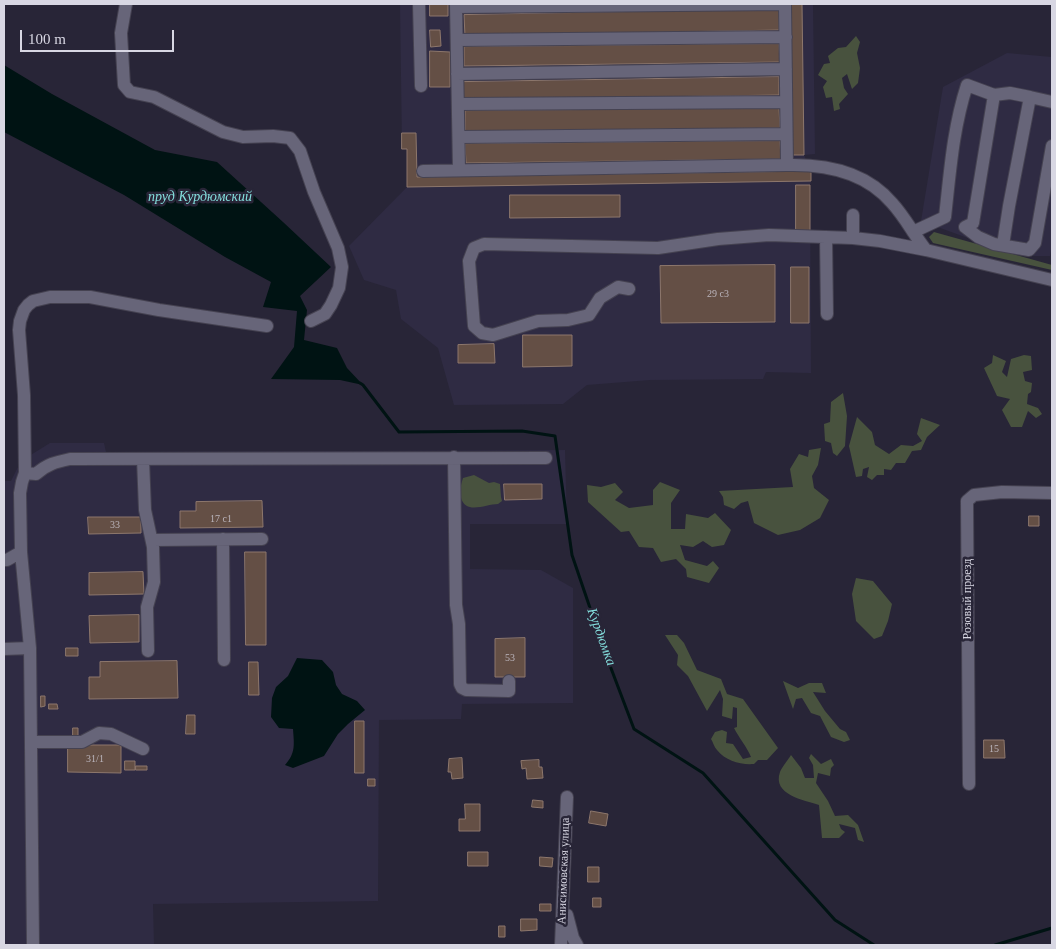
<!DOCTYPE html>
<meta charset="utf-8">
<style>
body{margin:0}
#map{position:relative;width:1056px;height:949px;overflow:hidden;background:#282537;font-family:Georgia,serif}
canvas{display:block}
.frame{position:absolute;inset:0;border:5px solid #d8d7e3;pointer-events:none}
.scale{position:absolute;left:20px;top:30px;width:154px;height:22px;box-sizing:border-box;border:2px solid #d8d7e3;border-top:0;padding-left:6px;font-size:15px;line-height:18px;white-space:nowrap;color:#d8d7e3;-webkit-text-stroke:4px #282537;paint-order:stroke}
</style>
<div id="map">
<canvas width="1056" height="949"></canvas>
<div class="frame"></div>
<div class="scale">100 m</div>
</div>
<script>
const ctx = document.querySelector('canvas').getContext('2d');
ctx.lineJoin = 'round';
function fillPath(path, color) { ctx.fillStyle = color; ctx.fill(path, 'evenodd'); }
function strokePath(path, color, width, dash) { ctx.strokeStyle = color; ctx.lineWidth = width; ctx.lineCap = dash ? 'butt' : 'round'; ctx.setLineDash(dash || []); ctx.stroke(path); }
function drawText(font, color, halo, rows, align = 'center') {
  ctx.font = font + ' Georgia,serif'; ctx.lineWidth = 5; ctx.setLineDash([]); ctx.textBaseline = 'middle'; ctx.strokeStyle = halo; ctx.fillStyle = color; for (const [text, x, y, turn = 0] of rows) {
    ctx.save(); ctx.translate(x, y); ctx.rotate((+turn || 0) * Math.PI / 180); ctx.textAlign = isNaN(turn) ? turn : align; if (halo) ctx.strokeText(text, 0, 0); ctx.fillText(text, 0, 0); ctx.restore();
  }
}
const built = new Path2D(`
 M400 4H813L815 154 804 155 811 171V181L810 185 811 373 766 372 763 379 650 380 587 385 563 404 454 405 438 348 401 319 396 290 364 280 349 246 407 187V149H402Z
 M1007 53 1052 57V245L1050 256H1033L987 245 921 221 943 87Z
 M50 443H104L106 452 565 450 567 524H470V569L541 570 573 588V703L462 704 461 719 379 720 378 901 153 904 154 945H4V481H11L21 461Z`);
const green = new Path2D(`
 M856 36 860 42 857 53 860 68 858 83 852 89 847 74 842 78 844 88 848 94 839 104 840 109 834 111 832 97 826 98 823 87 827 81 818 75 824 64 830 63 828 56 838 48 846 47Z
 M934 232 1052 265V270L933 243 929 237Z
 M993 355 1006 361 1002 372 1007 377 1011 359 1024 355 1031 356 1032 370 1023 372 1025 381 1032 383 1031 392 1028 394 1027 404 1038 408 1042 414 1036 418 1028 411 1022 427H1011L1002 410 1010 399 997 396 984 368 992 363Z
 M843 393 847 416 845 446 837 456 833 453 831 443 825 441 824 424 830 422 831 402Z
 M857 417 872 432 875 445 889 454 901 445 913 446 922 441 917 434 921 418 940 425 927 437 921 450 912 451 905 463H896L891 470 884 469V475H877L872 480 867 477 869 467 863 469 862 476 856 477 849 446Z
 M821 448 818 465 812 476 814 488 829 500 820 518 800 530 778 535 754 523 748 501 741 503 734 509 724 505 723 497 719 491 793 487 790 469 799 454 808 457 809 450Z
 M474 475 489 483 494 482 500 484 501 497 502 501 498 504C486 504 466 515 461 498 459 491 461 485 463 478Z
 M660 482 680 490 671 503V529H685L686 514 708 518 715 513 731 530 724 545 712 547 703 541 693 547 680 545 685 560 707 566 713 561 719 568 709 583 687 577 686 569 676 559 661 562 653 548 639 547 629 531 621 532 588 502 587 485 601 487 615 483 623 492 615 500 629 508 653 505V490Z
 M856 578 873 581 892 604 888 621 882 636 874 639 856 621 852 594Z
 M665 635H677L684 643 697 670 721 679 727 694 743 699 778 748 767 760H758L754 764C740 765 726 761 717 750 714 747 713 742 711 739L715 732 722 730 727 732 726 743 733 744 743 759 751 757C747 747 739 738 734 728L737 727V708L733 707 732 719 722 716 723 699 720 690 707 711 688 676 677 665 678 655Z
 M783 681 798 688 809 683H822L826 693 813 692 825 711 840 729 846 732 850 740 844 742 831 737 820 716 811 713 802 698 796 699 793 709Z
 M811 754 821 764 831 759 834 765 831 768 830 776 818 773 816 783 828 801 835 816 848 815 858 825 864 842 858 840 855 828 839 824 841 829 845 832 839 838H822L819 805C804 800 772 795 780 772 782 767 788 760 791 755L801 768 805 778H814L813 765 809 758Z`);
const water = new Path2D(`
 M4 65 52 94 155 150 217 162 283 222 331 267 300 296 307 310 304 340 337 348 347 368 363 385 340 380 271 379 294 347 297 311 263 307 271 282 225 257 124 195 4 132Z
 M297 658 322 660 333 672 336 685 342 694 357 701 365 710 348 724 338 734 324 756 293 768 285 765C296 753 294 744 293 729L279 728 271 717 272 698 276 687 288 676Z`);
const stream = new Path2D(`
 M360 383 363 385 399 432 522 431 555 436 572 555 606 655 634 729 703 773 835 920 874 945
 M995 945 1052 928`);
const building = new Path2D(`
 M430 4H448V16H430Z
 M791 4H802L804 155H793Z
 M779 9V30L465 36 464 15Z
 M430 30H440L441 46 431 47Z
 M779 44 780 62 464 66V47Z
 M430 51 450 52V87H430Z
 M779 77V95L463 100V82Z
 M779 108 780 128 465 131V111Z
 M402 133H416L417 177 811 171V181L407 187V149H402Z
 M780 141 781 159 466 163 465 144Z
 M796 185H810V231H796Z
 M510 195H620V217L510 218Z
 M775 265V322L661 323 660 266Z
 M791 267H809V323H791Z
 M523 335H572V366L523 367Z
 M494 344 495 363H458V345Z
 M504 484H542V499L505 500Z
 M262 501 263 527 180 528V511H196V502Z
 M1029 516H1039V526H1029Z
 M88 517H141V533L89 534Z
 M245 552H266V645H246Z
 M143 572 144 594 89 595V573Z
 M139 615V642L90 643 89 616Z
 M525 638V677H495V639Z
 M66 648H78V656H66Z
 M177 661 178 698 89 699V677H100V662Z
 M249 662H258L259 695H249Z
 M41 696H45V706L41 707Z
 M49 704H57L58 709H49Z
 M187 715H195V734H186Z
 M355 721H364V773H355Z
 M73 728H78V737H73Z
 M984 740H1004L1005 758H984Z
 M68 745H121V773L68 772Z
 M462 758 463 778 452 779 451 772H448L449 759Z
 M539 760V767H542L543 778 527 779 526 768 522 769 521 761Z
 M125 761H135V770H125Z
 M136 766H147V770H136Z
 M368 779H375V786H368Z
 M533 800 543 801V808L532 807Z
 M465 804H480V831H459V819H465Z
 M591 811 608 814 606 826 589 823Z
 M468 852H488V866H468Z
 M540 857 553 858 552 867 540 866Z
 M588 867H599V882H588Z
 M593 898H601V907H593Z
 M540 904H551V911H540Z
 M521 919H537V930L521 931Z
 M499 926H505V937H499Z`);
const minor = new Path2D(`
 M126 4 121 33 124 85 130 92 154 97 223 132 243 137 273 136 290 138 300 151 314 192 338 248 342 267 339 288 331 305 325 314 311 321
 M419 4 421 86
 M456 4 459 170
 M456 7 785 4 787 165C825 164 866 172 892 203 905 217 914 235 926 250
 M457 40 786 37
 M457 74 786 69
 M994 95 1010 93 1030 97 1009 206 1003 245
 M1030 97 1052 102
 M458 104 786 102
 M459 137 786 134
 M423 171 787 165
 M853 215V238
 M913 232 945 217C950 172 953 128 967 85L994 95 973 223 965 227 978 237 994 244 1029 250 1035 243 1052 146
 M826 237 827 314
 M629 289 618 287 600 298 589 315 568 320 538 321 493 335 482 333 474 326 469 261 474 248 484 244 658 248 718 239 769 235 853 238 880 241 926 250 1052 280
 M454 457 456 605 459 624 460 684 462 688 466 690 509 691V681
 M143 459 145 510 153 547 154 582 147 607 148 651
 M25 473 24 395 19 330 20 321 24 310 28 305 33 301 50 297H90L159 310 267 326
 M223 539 224 660
 M152 540 262 539
 M4 560H7L21 552
 M4 649 30 648
 M31 742H82L99 733 111 734 143 749
 M969 784 967 501 974 495 1002 492 1052 493
 M567 915 573 938 577 945
 M33 945 30 648 21 552 20 493 22 482 25 473 36 474C47 464 56 462 70 459L546 458
 M561 945 567 797`);
const numberNames = [
 ["29 с3",718,294],
 ["17 с1",221,519],
 ["33",115,525],
 ["53",510,658],
 ["15",994,749],
 ["31/1",95,759]
];
const streetNames = [
 ["Розовый проезд",968,599,-90],
 ["Анисимовская улица",564,871,-88]
];
const waterNames = [
 ["пруд Курдюмский",200,197],
 ["Курдюмка",601,637,70]
];
fillPath(built, '#2f2b43');
fillPath(green, '#48523e');
fillPath(water, '#001313');
strokePath(stream, '#001313', 3);
fillPath(building, '#644f45');
strokePath(building, '#8d776c', 1);
strokePath(minor, '#454251', 14);
strokePath(minor, '#676579', 12);
drawText('10px', '#bbb5bc', null, numberNames);
drawText('12px', '#d8d7e3', '#282537', streetNames);
drawText('italic 14px', '#84dedd', '#282537', waterNames);
</script>
